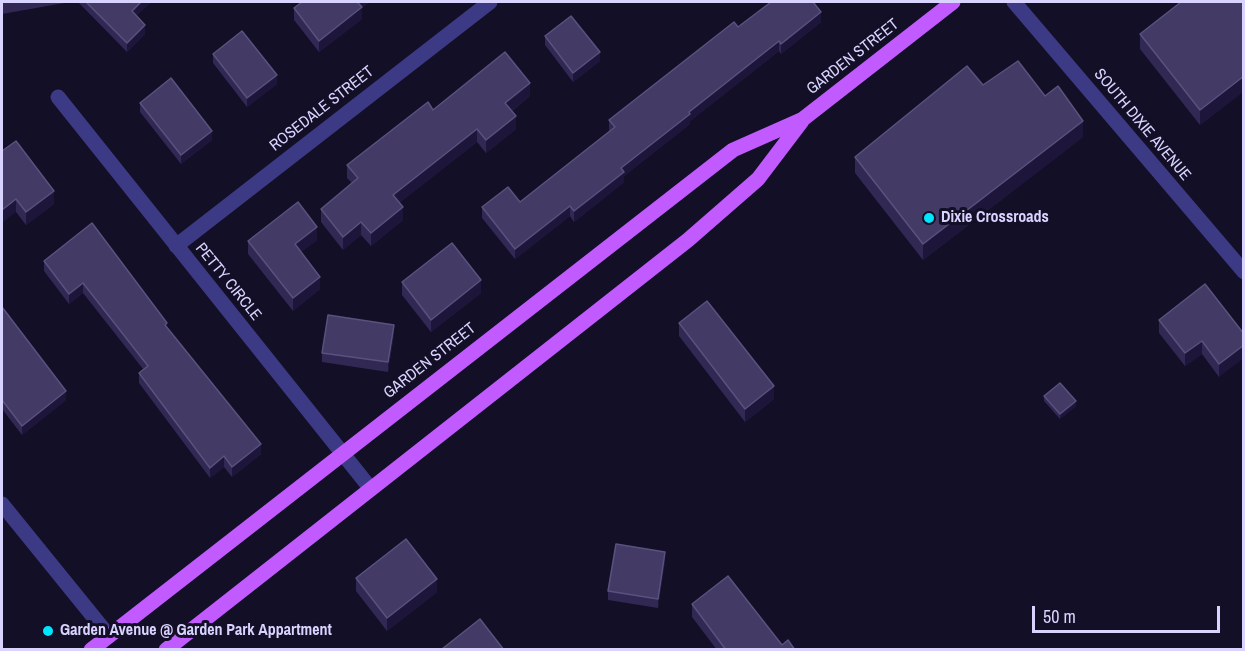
<!DOCTYPE html>
<style>
body{margin:0}
#map{position:relative;width:1245px;height:651px;overflow:hidden;background:#130f26;font-family:"Archivo Narrow",sans-serif}
canvas{display:block}
.frame{position:absolute;inset:0;border:3px solid #d9d4ff;pointer-events:none}
.scale{position:absolute;left:1032px;top:606px;width:188px;height:27px;box-sizing:border-box;border:3px solid #d9d4ff;border-top:0;padding-left:8px;font-size:18px;line-height:21px;white-space:nowrap;color:#d9d4ff;-webkit-text-stroke:4px #130f26;paint-order:stroke}
</style>
<div id="map">
<canvas width="1245" height="651"></canvas>
<div class="frame"></div>
<div class="scale">50 m</div>
</div>
<script>
const ctx = document.querySelector('canvas').getContext('2d');
ctx.lineJoin = 'round';
function strokePath(path, color, width, dash) { ctx.strokeStyle = color; ctx.lineWidth = width; ctx.lineCap = dash ? 'butt' : 'round'; ctx.setLineDash(dash || []); ctx.stroke(path); }
function fillPath(path, color) { ctx.fillStyle = color; ctx.fill(path, 'evenodd'); }
function drawText(font, color, halo, rows, align = 'center') {
  ctx.font = font + ' "Archivo Narrow",sans-serif'; ctx.lineWidth = 6; ctx.setLineDash([]); ctx.textBaseline = 'middle'; ctx.strokeStyle = halo; ctx.fillStyle = color; for (const [text, x, y, turn = 0] of rows) {
    ctx.save(); ctx.translate(x, y); ctx.rotate((+turn || 0) * Math.PI / 180); ctx.textAlign = isNaN(turn) ? turn : align; if (halo) ctx.strokeText(text, 0, 0); ctx.fillText(text, 0, 0); ctx.restore();
  }
}
const minor = new Path2D(`
 M1014 2 1244 272
 M58 97 371 489
 M176 246 490 2
 M2 504 109 636`);
const major = new Path2D(`
 M91 650 733 150 803 119 953 2
 M166 650 688 240 758 179 802 121`);
const wall = new Path2D(`
 M2 2H70L2 14Z
 M78 2H151L136 16 145 34 127 52Z
 M1244 2V91L1200 125 1140 49V34Z
 M294 8H362V19L319 52 294 20Z
 M821 22 781 54 779 51 690 121V124L624 176V182L574 222 570 216 515 259 482 218V207L520 202 610 131 609 130V120L738 27Z
 M545 36 600 61 573 82 545 45Z
 M213 54 277 84 247 107 213 63Z
 M983 85 1045 96 1083 137 923 260 855 173V157Z
 M530 96 512 111 516 129 486 153 477 142 399 203 403 220 371 246 361 235 343 250 321 222V209L352 183 347 178V165L433 110Z
 M140 103 212 140 181 164 140 112Z
 M2 151 54 204 26 225 16 212Z
 M317 240 301 252 320 289 293 311 248 254V241Z
 M44 261 167 328 261 454 232 477 224 467 210 478 139 383V373L143 369 83 293 69 304 44 271Z
 M402 282 481 293 431 332 402 295Z
 M2 307 66 400 22 435 2 409Z
 M1159 320 1244 334 1219 377 1202 354 1185 366 1159 333Z
 M679 323 774 399 745 422 679 336Z
 M394 334 388 372 322 362V353Z
 M1044 396 1076 406 1060 419 1044 401Z
 M665 561 658 608 608 600V591Z
 M356 578 437 592 387 631 356 591Z
 M692 604 782 645 795 650H717L692 617Z`);
const shadedWall = new Path2D(`
 M141 2H151L132 20V11Z
 M356 2H370L362 8V19L319 52V41Z
 M821 12V22L781 54V44Z
 M145 25V34L127 52V43Z
 M779 41V51L690 121V124L624 176V182L574 222V211L621 168 689 112Z
 M600 52V61L573 82V73Z
 M277 75V84L247 107V98Z
 M1244 76V91L1200 125V110Z
 M530 83V96L505 116V103Z
 M516 116V129L486 153V140Z
 M1083 121V137L923 260V244Z
 M477 129V142L393 208V195Z
 M212 131V140L181 164V155Z
 M54 191V204L26 225V212Z
 M16 199V212L2 223V210Z
 M570 206V216L515 259V249Z
 M403 207V220L371 246V233Z
 M361 222V235L343 250V237Z
 M317 227V240L295 257V244Z
 M320 277V289L293 311V298Z
 M481 280V293L431 332V320Z
 M83 283V293L69 304V294Z
 M394 325V334L388 372V362Z
 M1202 341V354L1185 366V353Z
 M1244 345V358L1219 377V364Z
 M774 386V399L745 422V409Z
 M66 391V400L22 435V426Z
 M1076 401V406L1060 419V414Z
 M261 444V454L232 477V467Z
 M224 456V467L210 478V468Z
 M665 552V561L658 608V599Z
 M437 579V592L387 631V618Z`);
const building = new Path2D(`
 M86 2H141L132 11 145 25 127 43Z
 M302 2H357L362 7 319 41 294 8Z
 M771 2H813L821 12 781 44 779 41 689 112 690 114 621 168 624 172 574 211 570 206 515 249 482 207 508 187 520 202 615 127 609 120 734 22 738 27Z
 M1181 2H1244V76L1200 110 1140 34Z
 M571 16 600 52 573 73 545 36Z
 M242 31 277 75 247 98 213 54Z
 M505 52 530 83 505 103 516 116 486 140 477 129 393 195 403 207 371 233 361 222 343 237 321 209 358 178 347 165 428 102 433 110Z
 M1018 61 1045 96 1058 86 1083 121 923 244 855 157 967 66 983 85Z
 M171 78 212 131 181 155 140 103Z
 M16 141 54 191 26 212 16 199 2 210V151Z
 M298 202 317 227 295 244 320 277 293 298 248 241Z
 M92 223 167 323 165 325 261 444 232 467 224 456 210 468 139 373 148 366 83 283 69 294 44 261Z
 M452 243 481 280 431 320 402 282Z
 M1205 284 1244 334V345L1219 364 1202 341 1185 353 1159 320Z
 M707 301 774 386 745 409 679 323Z
 M2 307 66 391 22 426 2 400Z
 M328 315 394 325 388 362 322 353Z
 M1060 383 1076 401 1060 414 1044 396Z
 M406 539 437 579 387 618 356 578Z
 M616 544 665 552 658 599 608 591Z
 M728 576 782 645 788 640 795 650H726L692 604Z
 M480 619 504 650H442V649Z`);
const markers = [
 [929,218,6,"#00e5ff"],
 [48,631,6,"#00e5ff"]
];
const streetNames = [
 ["GARDEN STREET",853,57,-38],
 ["ROSEDALE STREET",322,109,-38],
 ["SOUTH DIXIE AVENUE",1142,125,50],
 ["PETTY CIRCLE",228,282,51],
 ["GARDEN STREET",430,361,-38]
];
const poiNames = [
 ["Dixie Crossroads",941,218],
 ["Garden Avenue @ Garden Park Appartment",60,631]
];
strokePath(minor, '#3d3a85', 15);
strokePath(major, '#c25bff', 15);
fillPath(wall, '#312854');
fillPath(shadedWall, '#1d163a');
fillPath(building, '#433a66');
strokePath(building, '#5a527e', 1.5);
for (const [x, y, r, color] of markers) { const dot = new Path2D(); dot.arc(x, y, r, 0, 2 * Math.PI); ctx.fillStyle = color; ctx.fill(dot); strokePath(dot, '#130f26', 2); }
drawText('16px', '#d9d4ff', '#130f26', streetNames);
drawText('bold 16px', '#d9d4ff', '#130f26', poiNames, 'left');
</script>
